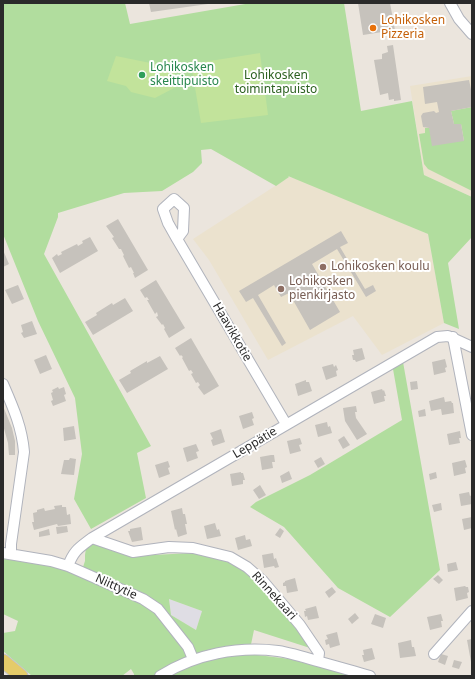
<!DOCTYPE html>
<meta charset="utf-8">
<style>
body{margin:0}
#map{position:relative;width:475px;height:679px;overflow:hidden;background:#ebe5dd;font-family:"Noto Sans",sans-serif}
canvas{display:block}
.frame{position:absolute;inset:0;border:4px solid #2a2a2a;pointer-events:none}
</style>
<div id="map">
<canvas width="475" height="679"></canvas>
<div class="frame"></div>
</div>
<script>
const ctx = document.querySelector('canvas').getContext('2d');
ctx.lineJoin = 'round';
function fillPath(path, color) { ctx.fillStyle = color; ctx.fill(path, 'evenodd'); }
function strokePath(path, color, width, dash) { ctx.strokeStyle = color; ctx.lineWidth = width; ctx.lineCap = dash ? 'butt' : 'round'; ctx.setLineDash(dash || []); ctx.stroke(path); }
function drawText(font, color, halo, rows, align = 'center') {
  ctx.font = font + ' "Noto Sans",sans-serif'; ctx.lineWidth = 4; ctx.setLineDash([]); ctx.textBaseline = 'middle'; ctx.strokeStyle = halo; ctx.fillStyle = color; for (const [text, x, y, turn = 0] of rows) {
    ctx.save(); ctx.translate(x, y); ctx.rotate((+turn || 0) * Math.PI / 180); ctx.textAlign = isNaN(turn) ? turn : align; if (halo) ctx.strokeText(text, 0, 0); ctx.fillText(text, 0, 0); ctx.restore();
  }
}
const industrial = new Path2D(`
 M169 599 202 611 196 630 171 615Z`);
const education = new Path2D(`
 M472 76V197L424 175 410 86Z
 M289 177 308 182 428 234 444 323 382 355 353 316 268 360 209 260 193 239Z`);
const green = new Path2D(`
 M3 3H125L130 24 251 3H344L361 111 412 101 424 175 472 197V237L448 263 459 329 444 323 428 234 288 176 289 177 276 186 211 149 201 150 202 163 193 172 162 191 124 193 58 213V217L44 254 151 446 137 453 146 498 91 529 74 499 82 454 75 398 38 321 3 234Z
 M472 107V191L428 169 424 164 419 134 425 133V128H429L464 141 461 124H454L451 111Z
 M403 362 440 570 390 617 338 588 284 527 250 507 256 502 310 475 402 420 393 369Z
 M93 544 133 556 192 553 229 561 245 570 260 584 297 627 310 648 254 630 249 654 290 659 354 676H134V674L131 669 122 676H32L3 651V633L15 631 18 621 3 614V557L46 564 80 576 85 561V555L86 548ZM169 599 202 611 196 630 171 615Z`);
const pitch = new Path2D(`
 M260 53 268 115 201 123 191 64Z
 M116 56 170 67 174 72 178 83 176 87 155 98 131 92 126 86 107 81Z`);
const building = new Path2D(`
 M149 3H208V4L151 12Z
 M358 3H390L395 30 363 35Z
 M393 45 401 100 394 101V99L389 100 388 93 380 95 374 60 382 59V54L388 52 387 46Z
 M469 80 472 94V107L451 111 454 124H461L464 141 432 146 429 128 423 127 421 116 423 113 434 111 436 113 439 112 437 102 425 104 423 87Z
 M118 219 148 270 135 278 133 273H134L131 267 129 268 123 256 124 255 121 249H119L112 238 114 237 106 226Z
 M341 231 348 243 340 247 365 289 373 285 376 291 366 297 337 249 312 264 340 312 310 330 289 293 281 297 274 285 258 295 286 343 282 346 253 298 246 302 239 291Z
 M90 237 98 251 60 273 52 258 57 254 58 256 62 254 61 252 77 244 78 246 83 243 82 241Z
 M3 250 9 264 3 267Z
 M156 280 185 328 169 338 164 329 165 328 163 324 162 325 156 317 158 316 157 312 155 314 147 300H149L147 297 145 298 140 290Z
 M18 285 24 299 12 304 5 290Z
 M125 298 133 311 93 335 85 322 97 315 96 313 112 303 113 305Z
 M32 321 37 334 24 338 21 333 23 332 21 325Z
 M191 338 219 386 204 395 198 387 200 385 198 382 196 383 191 374 193 373 191 370 189 371 182 358 183 357 181 355 180 356 175 348Z
 M362 348 365 359 356 362 355 360H353L352 355H354L353 350Z
 M46 355 52 369 40 374 34 360Z
 M160 356 168 369 127 393 119 380 131 373 130 371 147 361V363Z
 M445 359 447 367 445 368 446 372 434 375 432 362Z
 M333 364 334 367 336 365 338 370 336 371 337 376 326 380 322 367Z
 M306 380V382H309L312 391 298 396 295 384Z
 M417 381 418 389 411 390 410 382Z
 M58 387 59 389 64 387 66 394 64 395 66 401 53 406 51 401 53 400 51 393 53 392 52 390Z
 M382 389 383 391 384 390 386 396H384L385 401 374 404 371 392Z
 M444 397 445 402 451 401 452 403H453L454 413 442 415 441 409 431 411 429 401Z
 M3 406 12 428 15 441V455H9L8 443 3 425Z
 M356 406 357 412H355L356 418 367 434 357 440 345 421 343 408Z
 M425 409 426 416 419 417 418 411Z
 M252 412 254 418 252 419 254 425 243 429 239 416Z
 M327 422 328 427 330 426 332 433 318 437 315 425Z
 M74 426 76 439 64 441 63 428Z
 M221 429 225 442 213 446 211 440 213 439 210 433Z
 M460 431 461 438H459L460 443 449 445 447 434Z
 M344 436 350 445 343 449 338 440Z
 M300 438 302 444 299 445 301 451 290 454 287 441Z
 M196 444 199 451 196 452 198 458 187 462 183 448Z
 M271 455H274L275 462H272L273 468 262 470 260 457Z
 M321 457 325 464 318 468 314 461Z
 M70 458 76 459 74 475 61 474 64 460H69Z
 M465 460 467 467 465 468 466 473 454 476 452 463Z
 M168 461 170 467 168 468 170 474 159 478 155 465Z
 M289 471 292 479 282 483 280 476Z
 M241 472V473H243L245 480H243V484L232 486 230 474Z
 M436 472 437 478 430 480 429 474Z
 M260 485 266 495 259 499 253 490Z
 M469 492 470 496 472 495V504L461 506 459 494Z
 M441 503 442 510 434 512 432 505Z
 M62 505V507H66L67 515 70 514 71 524 58 526 57 524 34 530 32 522H34L33 513 37 512V510L44 508 45 511 55 509 54 506Z
 M182 508 183 514H185L187 524H185L187 534 178 537 176 529 175 530 171 511Z
 M472 517V528L464 530 462 519Z
 M215 523 217 530 219 529 221 536 207 539 204 526Z
 M67 526 68 532 57 534 56 527Z
 M141 527 143 540 132 542 128 531H130V529Z
 M280 528 284 531 280 538 275 535Z
 M49 529 50 535 39 537V532Z
 M245 535 246 540 250 539 252 546 238 550 235 538Z
 M273 553 274 559 276 558 279 567 275 568 274 566 264 568 262 555Z
 M456 562 458 570 448 572 447 564Z
 M438 575 443 580 439 584 433 579Z
 M295 578 298 591 287 593 286 586H283V583L285 582V581Z
 M465 586 466 587H468L469 592 467 593 468 598 456 601 454 588Z
 M332 587 336 592 329 598 325 592Z
 M316 606 319 618 308 620 307 616 305 617 304 611H306L305 609Z
 M355 613 359 618 352 624 348 619Z
 M375 614 386 618 383 628 371 624Z
 M441 614 443 621H441L442 627 430 630 427 617Z
 M337 632 340 645 330 648 329 644 326 645 325 640 328 639 326 635Z
 M472 639V662H471L467 640Z
 M411 640 412 647H414L416 656 400 658 398 643Z
 M372 648 375 659 364 662 362 655H364L363 650Z
 M441 654 448 656 445 665 438 662Z
 M454 660 462 662 459 669 452 667Z`);
const minor = new Path2D(`
 M450 3 459 19 472 34
 M177 239 168 223 163 209 174 199 184 208 183 231 177 239 286 424
 M453 337 472 435
 M3 384C13 407 22 427 24 452L11 544V554
 M92 538 133 552 169 547 193 548 230 557 247 567 263 581 300 625 319 653 318 661
 M3 553 51 561 68 566 143 599 158 609 188 647 193 659
 M68 566C74 550 79 548 92 538L437 337 448 336 472 347
 M434 654 472 611
 M160 676C195 654 238 646 278 651 291 653 304 657 317 661 335 666 353 671 370 676`);
const major = new Path2D(`
 M3 661 21 676`);
const markers = [
 [373,28,4,"#e8710a"],
 [142,75,4,"#2e9e5b"],
 [323,267,4,"#8d6e63"],
 [281,289,4,"#8d6e63"]
];
const foodNames = [
 ["Lohikosken",381,21],
 ["Pizzeria",381,35]
];
const leisureNames = [
 ["Lohikosken",150,68],
 ["skeittipuisto",150,82]
];
const parkNames = [
 ["Lohikosken",276,76],
 ["toimintapuisto",276,90]
];
const educationNames = [
 ["Lohikosken koulu",331,267],
 ["Lohikosken",289,282],
 ["pienkirjasto",289,296]
];
const streetNames = [
 ["Haavikkotie",232,332,60],
 ["Leppätie",255,443,-31],
 ["Niittytie",116,587,24],
 ["Rinnekaari",274,596,48]
];
fillPath(industrial, '#dfdde4');
fillPath(education, '#ebe2ce');
fillPath(green, '#b1dd9e');
fillPath(pitch, '#c2e39b');
fillPath(building, '#c6c2bc');
strokePath(minor, '#b0b3bc', 12);
strokePath(major, '#c3c3c3', 15);
strokePath(minor, '#fff', 10);
strokePath(major, '#e4cb69', 13);
for (const [x, y, r, color] of markers) { const dot = new Path2D(); dot.arc(x, y, r, 0, 2 * Math.PI); ctx.fillStyle = color; ctx.fill(dot); strokePath(dot, '#fff', 1.5); }
drawText('12px', '#c56008', '#fff', foodNames, 'left');
drawText('12px', '#27864d', '#fff', leisureNames, 'left');
drawText('12px', '#2c6120', '#fff', parkNames);
drawText('12px', '#785e54', '#fff', educationNames, 'left');
drawText('12px', '#2a2a2a', '#fff', streetNames);
</script>
